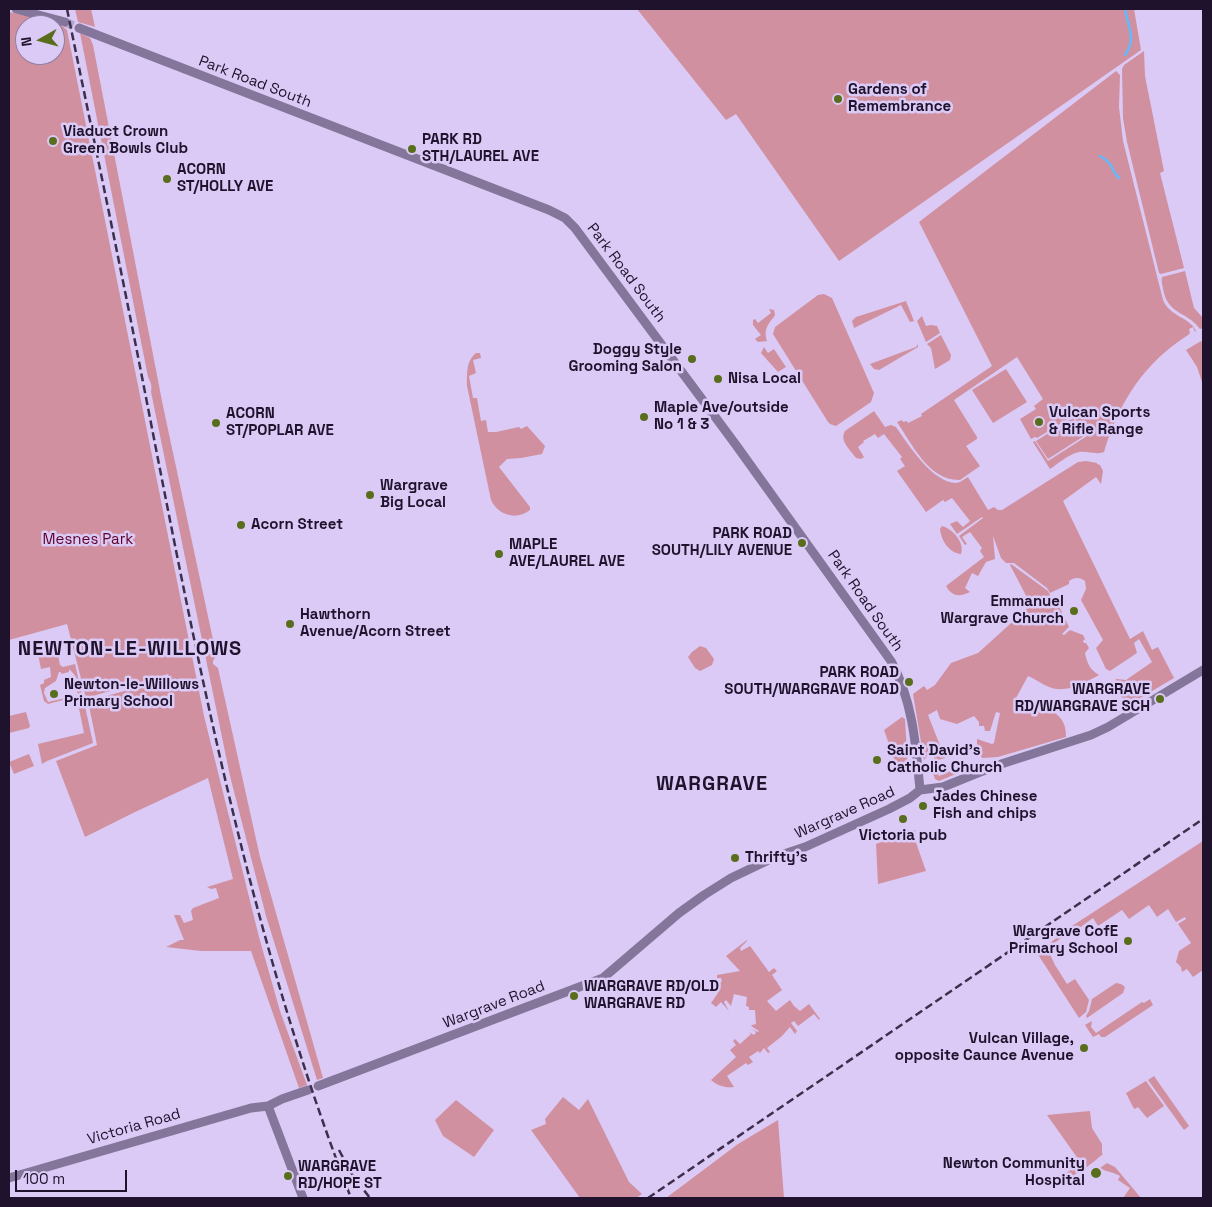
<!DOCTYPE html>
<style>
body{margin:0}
#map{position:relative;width:1212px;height:1207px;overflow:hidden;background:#dbcaf5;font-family:"Space Grotesk",sans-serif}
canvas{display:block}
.frame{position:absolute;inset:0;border:10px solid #1e122c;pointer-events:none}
.north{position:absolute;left:15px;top:15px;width:50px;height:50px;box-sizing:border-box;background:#dbcaf5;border:1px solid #8f80a5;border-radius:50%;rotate:263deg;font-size:14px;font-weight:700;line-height:20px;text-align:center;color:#1e122c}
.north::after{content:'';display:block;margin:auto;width:18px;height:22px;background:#596e1d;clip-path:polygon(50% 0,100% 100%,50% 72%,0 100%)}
.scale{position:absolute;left:15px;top:1170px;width:112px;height:22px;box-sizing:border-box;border:2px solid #1e122c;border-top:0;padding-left:6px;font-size:15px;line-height:18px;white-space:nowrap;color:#1e122c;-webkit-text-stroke:4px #dbcaf5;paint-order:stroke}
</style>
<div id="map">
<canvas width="1212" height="1207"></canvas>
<div class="frame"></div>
<div class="north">N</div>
<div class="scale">100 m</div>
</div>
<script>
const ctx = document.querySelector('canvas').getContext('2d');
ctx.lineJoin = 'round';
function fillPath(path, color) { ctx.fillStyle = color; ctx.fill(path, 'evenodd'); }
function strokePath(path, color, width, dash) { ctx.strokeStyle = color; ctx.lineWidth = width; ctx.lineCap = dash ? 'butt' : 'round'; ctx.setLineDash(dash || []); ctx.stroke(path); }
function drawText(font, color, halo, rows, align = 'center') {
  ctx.font = font + ' "Space Grotesk",sans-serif'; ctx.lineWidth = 5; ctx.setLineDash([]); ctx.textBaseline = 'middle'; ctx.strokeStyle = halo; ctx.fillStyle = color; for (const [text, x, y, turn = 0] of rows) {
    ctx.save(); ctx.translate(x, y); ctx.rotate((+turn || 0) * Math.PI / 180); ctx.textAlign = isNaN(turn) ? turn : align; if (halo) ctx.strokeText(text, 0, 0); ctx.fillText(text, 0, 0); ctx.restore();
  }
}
const green = new Path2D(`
 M75 9H91L95 27 78 22Z
 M637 9H1134L1141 50 839 261 736 114 726 120Z
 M9 12 59 23 67 30 204 716 259 937 280 1011 307 1085 299 1088 251 951H201L166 947 180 940H184L174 915H180L184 923 193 920 191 911 193 908 219 898 216 888 211 889 207 887 233 879 208 778 133 813 85 837 56 761 97 745 88 701 168 679V674L86 698 67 624 9 640ZM25 25H55V55H25Z
 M80 33 90 38 93 45 163 406 215 649 216 656 213 661V664L218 668 260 857 323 1078 317 1080 266 916 230 776 151 392C152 385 151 383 148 377Z
 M1144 51 1145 76 1164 171 1160 173 1184 268 1161 274 1159 273 1127 142 1123 118 1122 69 1124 65Z
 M1116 71 1120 75 1119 107 1123 141 1163 300C1170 317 1190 317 1196 331L1195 332 1193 327 1189 329 1190 333 1188 335C1144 363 1119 402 1104 452 1097 455 1088 451 1079 452 1069 454 1059 463 1050 469L1033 442 1035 441 1048 461 1087 436 1073 416 1037 438 1035 437 1031 439 1020 419 1036 409 1034 406 1043 399 1017 357 954 400 977 437V439L966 446 980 466 960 480C929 481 912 444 897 422L902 420 903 422 907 421 908 423 922 416 921 414 992 366 919 222Z
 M1185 271 1194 308 1203 318V328L1200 329C1189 313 1169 314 1164 293 1163 287 1161 282 1162 277Z
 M824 294 832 298 874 393 871 402 836 426 830 424 828 422 773 334 775 327 818 295Z
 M906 301 914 321 910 322 901 305 854 328 852 321 856 317Z
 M769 309 774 310 775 315C769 324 763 328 767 341L758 342 755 339 761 335 753 325V320L755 319 758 323 771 313Z
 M922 316 926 326 931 325 937 326 940 333 926 342 917 321Z
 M941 335 951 355 950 360 935 369 931 348 927 344Z
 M1201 341 1203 344V385L1197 367 1186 350Z
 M918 344V347L879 370 874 369 870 364 916 347Z
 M764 347 768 353 774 349 786 367 778 372 761 353Z
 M476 353H480L481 358 473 360 476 373 469 376 473 398H477L481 421 486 420 488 432H496L519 427 521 429 527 426 545 446 542 454 521 458 507 459 499 467 530 507V510C516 521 498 515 491 500L467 386C467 374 466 361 476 353Z
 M1006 369 1027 402 993 423 972 390Z
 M874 411 885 427 891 425 896 427C908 444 933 484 957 483 961 482 964 479 968 477L988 510 994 507 998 510H1002L1078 462 1086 461 1097 463V464L1100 465 1103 471 1101 484 1096 477 1063 501 1130 639 1143 631 1152 650 1158 647 1174 678 1132 703C1122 699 1112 691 1116 679L1126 680 1152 662 1139 639 1134 643 1137 653 1110 671 1106 669 1096 648 1103 640 1081 600 1086 589 1085 581C1080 577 1074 577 1069 581V584L1050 593 1047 588 1014 563H1006L1001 558 993 536 995 559 986 562 978 576 972 573 965 588 970 592C960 597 952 597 946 586L984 557 980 551 982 548 970 532 962 537 967 544 965 545 959 536 983 518 982 517 957 534 950 524 957 521 963 527 970 521 952 498 945 502 943 500 926 512 897 471 905 466 900 459 902 457 884 434 878 438 875 434 863 441 864 442 858 447 864 457 861 459 856 458C850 449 839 441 845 431Z
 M1073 418 1084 436 1048 459 1036 441Z
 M942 526C953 529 965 543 961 554 949 553 941 540 940 529Z
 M1011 564 1048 591 1052 599 1058 604 1069 627 1062 634 1064 635 1070 630 1083 635 1085 639 1083 641 1084 643H1086L1089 648 1085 653C1087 663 1090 670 1099 675 1084 683 1066 694 1049 687 1042 684 1035 679 1028 676L1016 698C1036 708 1067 706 1066 737L998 757 982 758 977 748 970 751 967 743 970 746 977 745V739L992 744 994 743 1000 713 996 712 990 731H985L984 726H979V722L974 716 957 724 940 719 937 710 928 715 945 758 935 761 933 755 927 756 924 760 913 694 924 686 927 690 935 685 951 663 978 653 1031 605 1010 565Z
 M700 646 706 648 714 659 712 665 700 671 695 668 688 657 692 652Z
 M57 649 60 665 63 667 75 664 82 695 48 704 44 701 40 685 44 683V680L51 677 50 667 41 669 38 654 47 652 48 655 51 656 54 654 53 650ZM69 669C76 676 81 681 77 692L79 695 48 702 44 693 45 688 56 681 59 672H61V674L69 672Z
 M83 697 93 743 47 761 42 764 38 744 84 733 77 699Z
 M26 712 30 726 29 728 9 733V716Z
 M902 717 905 719 908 771 899 769 897 767 884 730Z
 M29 754 34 766 14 774 9 762Z
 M973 762 975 766 939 781 935 779 929 763 934 764 939 776Z
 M915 830 916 835 914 837 926 871 878 884 876 844Z
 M1203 841V970L1193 977 1187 969 1182 972 1181 967 1176 962 1179 951 1191 943 1178 924 1186 919 1185 917 1176 922 1168 909 1157 917 1149 905 1129 919 1122 910 1098 926 1093 918 1078 929 1079 931 1076 933 1072 926Z
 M1068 929 1070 932 1047 948 1055 965 1067 984 1075 979 1089 1000 1086 1012 1079 1018 1037 953Z
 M747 940V941L740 948 741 951 750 946 769 972 774 968 777 971 772 975 782 990 767 1001 776 1011 790 1000 794 1006 800 1011 809 1004 820 1019 819 1020 814 1014 798 1026 794 1021 791 1023 797 1031 795 1034 790 1027 782 1036 767 1048 770 1052 768 1053 764 1048 760 1053 758 1051 749 1057 753 1062 748 1065 746 1063 727 1076 734 1087C725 1088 718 1086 711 1080L736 1057 730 1050 736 1045 733 1041 735 1039 740 1044 751 1034 749 1032 754 1035 756 1032 751 1029 758 1032 759 1031 751 1026 752 1025 756 1024 755 1010H749V1007L746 1006 747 997 734 994 731 1006 726 1000 724 1002 729 1011 721 1002 716 1007 711 1003 718 993 713 990 717 982H722L721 978H717V975L740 971 726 956Z
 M1116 983 1121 984 1125 987 1123 993 1087 1018 1086 1016 1089 1011 1092 999Z
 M1150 999 1153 1005 1105 1037H1101L1099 1034 1093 1037 1085 1025 1092 1021 1091 1027 1096 1033 1142 1002 1144 1003Z
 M1154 1076 1189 1126 1184 1130 1148 1080Z
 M1146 1081 1164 1106 1147 1118 1138 1107 1135 1109 1133 1107 1126 1093Z
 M563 1097 579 1110 588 1099 629 1182 642 1194 636 1198H580L531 1130 546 1124 545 1119Z
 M456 1100 494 1130 474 1157 443 1136 435 1120Z
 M1090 1111 1092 1128 1102 1144V1153L1103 1154C1095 1161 1069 1183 1059 1178L1081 1163 1047 1115Z
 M778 1120 784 1198H666L738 1144Z
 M1107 1163 1115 1167 1141 1198H1123L1130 1188 1118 1180 1120 1176C1114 1172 1106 1172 1100 1168Z`);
const stream = new Path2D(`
 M1125 9C1128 27 1137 39 1125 55
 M1100 156C1115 164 1110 170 1119 178`);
const tertiaryTunnel = new Path2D(`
 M65 22 79 28`);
const tertiary = new Path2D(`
 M16 9 65 22
 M79 28 549 210 565 218 575 228 736 445 891 661C913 701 916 746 920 790
 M318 1086 603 978 679 913 704 895 731 878 775 857 805 847 889 809 910 798 920 790 943 787 995 766 1091 735 1108 727 1203 670
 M268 1106 303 1198
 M9 1178 251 1108 268 1106 282 1099 308 1090`);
const rail = new Path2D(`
 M67 9C92 131 118 254 142 377 196 654 248 933 351 1198
 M339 1150 353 1176 370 1198
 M648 1198 1203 819`);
const markers = [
 [838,99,5,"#596e1d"],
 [53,141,5,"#596e1d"],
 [412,149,5,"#596e1d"],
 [167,179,5,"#596e1d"],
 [692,359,5,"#596e1d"],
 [718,379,5,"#596e1d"],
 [644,417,5,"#596e1d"],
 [1039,422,5,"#596e1d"],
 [216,423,5,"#596e1d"],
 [370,495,5,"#596e1d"],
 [241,525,5,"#596e1d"],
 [802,543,5,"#596e1d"],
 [499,554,5,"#596e1d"],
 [1074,611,5,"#596e1d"],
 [290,624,5,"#596e1d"],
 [909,682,5,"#596e1d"],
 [54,694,5,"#596e1d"],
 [1160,699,5,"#596e1d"],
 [877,760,5,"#596e1d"],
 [923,806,5,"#596e1d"],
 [903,819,5,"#596e1d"],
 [735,858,5,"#596e1d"],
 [1128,941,5,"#596e1d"],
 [574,996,5,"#596e1d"],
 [1084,1048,5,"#596e1d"],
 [1096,1173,6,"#596e1d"],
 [288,1176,5,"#596e1d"]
];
const streetNames = [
 ["Park Road South",255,82,21],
 ["Park Road South",626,273,53],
 ["Park Road South",865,601,55],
 ["Wargrave Road",845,813,-24],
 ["Wargrave Road",494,1005,-21],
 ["Victoria Road",134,1127,-16]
];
const poiNames = [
 ["Gardens of",848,90],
 ["Remembrance",848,107],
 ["Viaduct Crown",63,132],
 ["Green Bowls Club",63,149],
 ["PARK RD",422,140],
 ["STH/LAUREL AVE",422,157],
 ["ACORN",177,170],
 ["ST/HOLLY AVE",177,187],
 ["Doggy Style",682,350,"right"],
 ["Grooming Salon",682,367,"right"],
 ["Nisa Local",728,379],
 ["Maple Ave/outside",654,408],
 ["No 1 & 3",654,425],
 ["Vulcan Sports",1049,413],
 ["& Rifle Range",1049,430],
 ["ACORN",226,414],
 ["ST/POPLAR AVE",226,431],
 ["Wargrave",380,486],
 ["Big Local",380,503],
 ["Acorn Street",251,525],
 ["PARK ROAD",792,534,"right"],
 ["SOUTH/LILY AVENUE",792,551,"right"],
 ["MAPLE",509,545],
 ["AVE/LAUREL AVE",509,562],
 ["Emmanuel",1064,602,"right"],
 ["Wargrave Church",1064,619,"right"],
 ["Hawthorn",300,615],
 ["Avenue/Acorn Street",300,632],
 ["PARK ROAD",899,673,"right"],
 ["SOUTH/WARGRAVE ROAD",899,690,"right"],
 ["Newton-le-Willows",64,685],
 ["Primary School",64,702],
 ["WARGRAVE",1150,690,"right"],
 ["RD/WARGRAVE SCH",1150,707,"right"],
 ["Saint David's",887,751],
 ["Catholic Church",887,768],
 ["Jades Chinese",933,797],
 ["Fish and chips",933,814],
 ["Victoria pub",903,836,"center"],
 ["Thrifty's",745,858],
 ["Wargrave CofE",1118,932,"right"],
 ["Primary School",1118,949,"right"],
 ["WARGRAVE RD/OLD",584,987],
 ["WARGRAVE RD",584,1004],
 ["Vulcan Village,",1074,1039,"right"],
 ["opposite Caunce Avenue",1074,1056,"right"],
 ["Newton Community",1085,1164,"right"],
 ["Hospital",1085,1181,"right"],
 ["WARGRAVE",298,1167],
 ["RD/HOPE ST",298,1184]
];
const parkNames = [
 ["Mesnes Park",88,540]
];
const districtNames = [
 ["NEWTON-LE-WILLOWS",130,650],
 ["WARGRAVE",712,785]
];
fillPath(green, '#d090a0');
strokePath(stream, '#61bbfd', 2.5);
strokePath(tertiaryTunnel, '#b5a5cd', 9, [9, 4.5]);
strokePath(tertiary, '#84759a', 9);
strokePath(rail, '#3c2f4c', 2.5, [8, 4]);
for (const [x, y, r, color] of markers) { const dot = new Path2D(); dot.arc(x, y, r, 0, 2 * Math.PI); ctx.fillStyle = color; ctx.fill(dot); strokePath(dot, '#dbcaf5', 2); }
drawText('15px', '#1e122c', '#dbcaf5', streetNames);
drawText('bold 15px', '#1e122c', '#dbcaf5', poiNames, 'left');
drawText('15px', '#5d0029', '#dbcaf5', parkNames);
ctx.letterSpacing = '1px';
drawText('bold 20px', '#1e122c', '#dbcaf5', districtNames);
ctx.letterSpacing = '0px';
</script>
